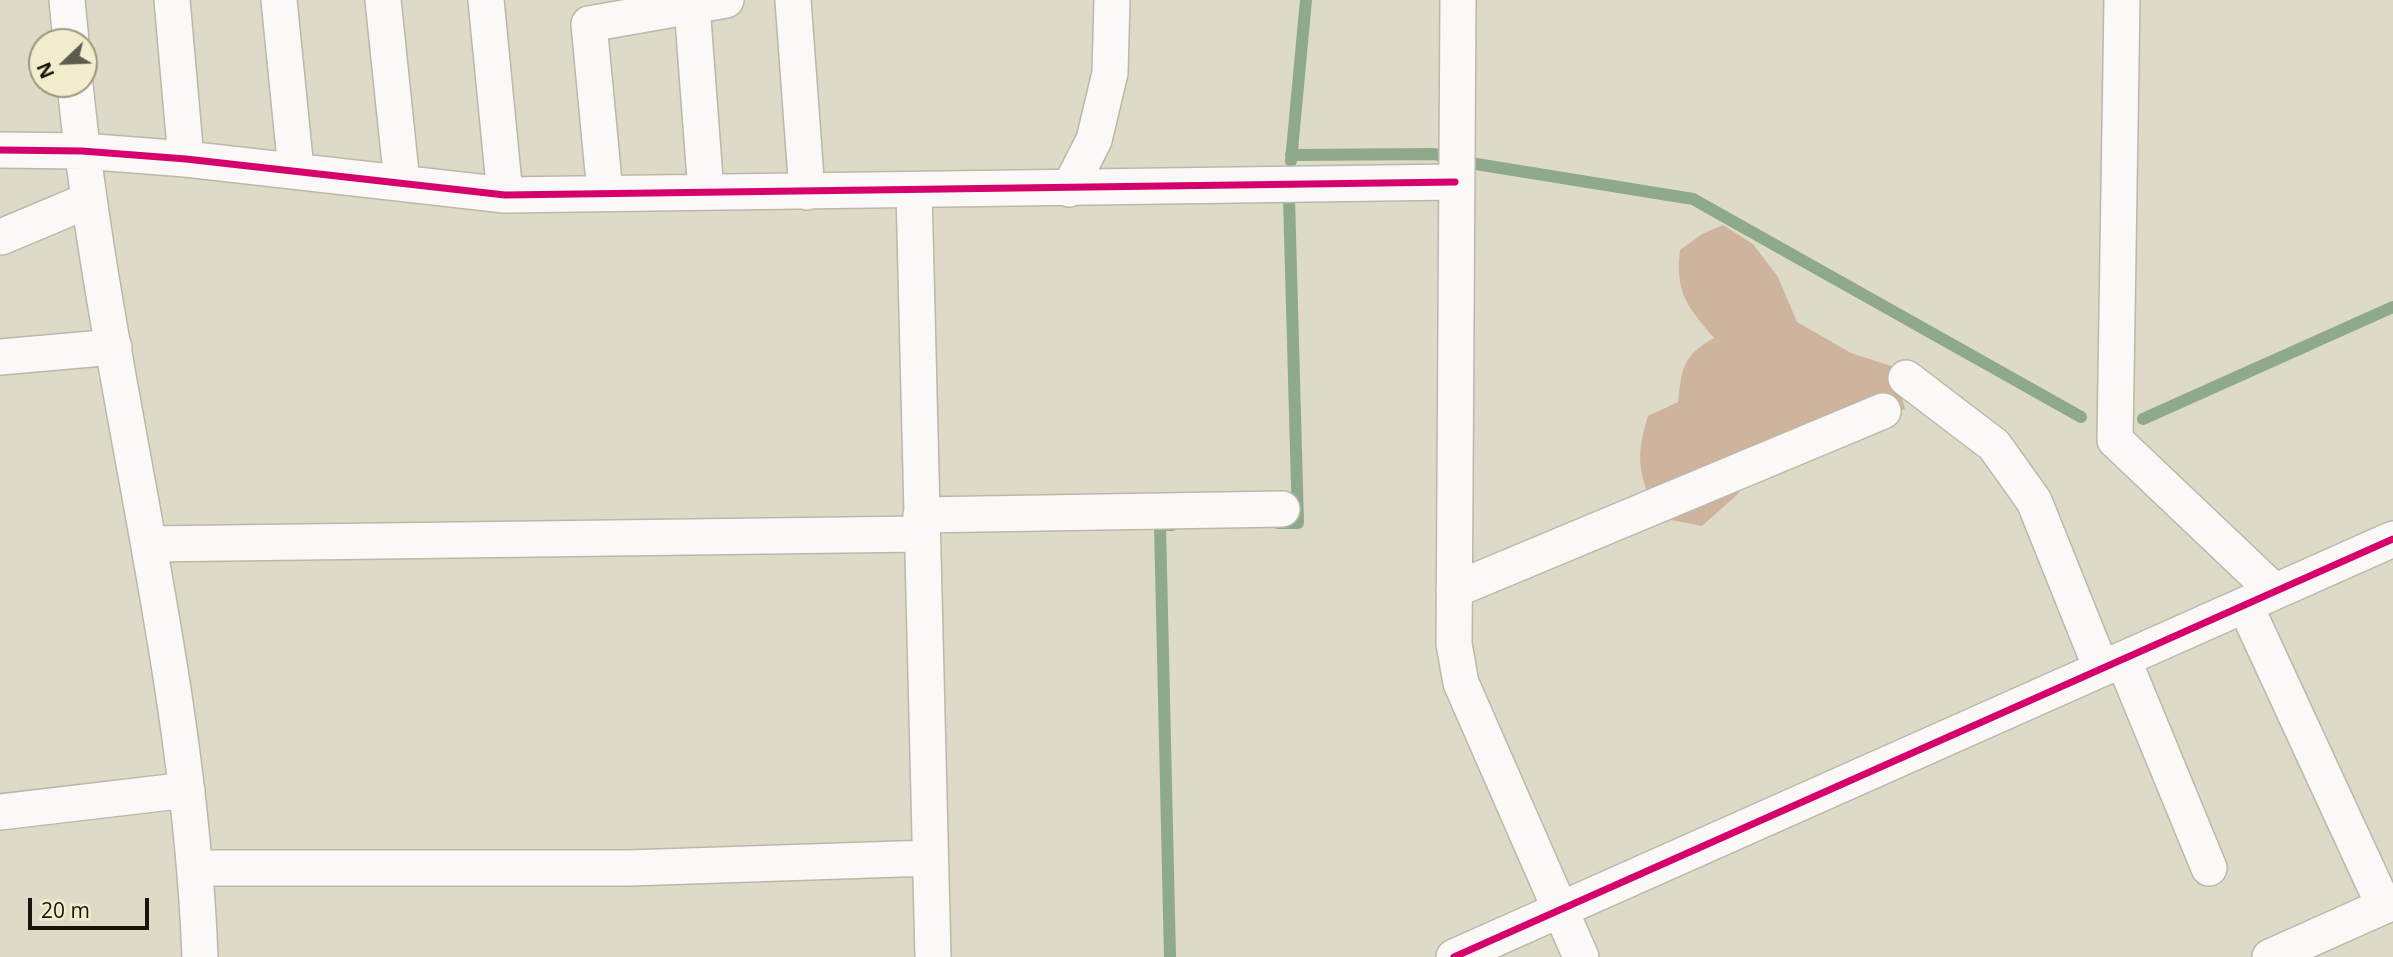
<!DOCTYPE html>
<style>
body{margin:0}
#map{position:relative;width:2393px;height:957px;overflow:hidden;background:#dddac7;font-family:"Open Sans",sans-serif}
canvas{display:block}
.north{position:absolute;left:28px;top:28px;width:70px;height:70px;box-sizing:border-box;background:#f2edcc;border:2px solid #9b977e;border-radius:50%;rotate:247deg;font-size:19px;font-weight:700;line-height:28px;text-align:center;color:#18160a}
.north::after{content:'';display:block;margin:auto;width:24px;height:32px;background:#5d5b4c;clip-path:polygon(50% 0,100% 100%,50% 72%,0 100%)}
.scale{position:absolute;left:28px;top:898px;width:121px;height:32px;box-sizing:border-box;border:4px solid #18160a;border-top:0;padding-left:9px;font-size:21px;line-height:24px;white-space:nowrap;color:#18160a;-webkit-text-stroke:5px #f2edcc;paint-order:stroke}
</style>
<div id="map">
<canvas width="2393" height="957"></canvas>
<div class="north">N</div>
<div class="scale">20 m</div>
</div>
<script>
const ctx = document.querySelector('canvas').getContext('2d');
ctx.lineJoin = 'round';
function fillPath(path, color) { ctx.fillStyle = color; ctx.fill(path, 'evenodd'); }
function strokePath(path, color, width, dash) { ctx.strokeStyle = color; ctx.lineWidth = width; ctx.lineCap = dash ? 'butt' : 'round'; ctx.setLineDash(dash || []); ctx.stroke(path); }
const forest = new Path2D(`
 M1723 225 1753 244 1778 277 1797 322 1851 353 1894 367 1905 409 1861 430 1753 447 1739 493 1702 526 1661 518C1639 480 1634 459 1648 416L1678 402C1682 368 1682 356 1714 338 1687 306 1675 293 1680 250L1702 234Z`);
const stream = new Path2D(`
 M1291 155 1435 154 1445 157
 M1291 161 1306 0
 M1476 164 1693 199 2081 417
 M2143 419 2393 307
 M1278 523H1298L1289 198
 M1170 957 1160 525H1172`);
const street = new Path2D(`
 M67 0 71 42
 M172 0 186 159
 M279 0 296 170
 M383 0 402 183
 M486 0 505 195
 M793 0 807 192
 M1458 0 1454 644 1461 683 1581 957
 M2122 0 2115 440 2274 591
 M692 6 706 192
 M75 84C104 377 189 662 200 957
 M0 150 82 151 186 159 505 195 1455 182
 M1069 189 1094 140 1110 73 1112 0
 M914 191 933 957
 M605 193 589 24 726 0
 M1 237 89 200
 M0 357 114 347
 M1906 378 1994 445 2034 501 2101 668
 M921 515 1282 509
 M149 544 921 534
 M1454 590 1883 411
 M2245 605 2384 906
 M2123 659 2209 868
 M0 812 187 790
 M197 868H629L930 858
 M1454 957 2393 539
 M2270 957 2393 902`);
const cycleway = new Path2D(`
 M0 150 82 151 186 159 505 195 1455 182
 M1454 957 2393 539`);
fillPath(forest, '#ceb49c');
strokePath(stream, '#8fa98b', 12);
strokePath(street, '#bab8aa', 38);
strokePath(street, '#faf9f7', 35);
strokePath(cycleway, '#d6006c', 7);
</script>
